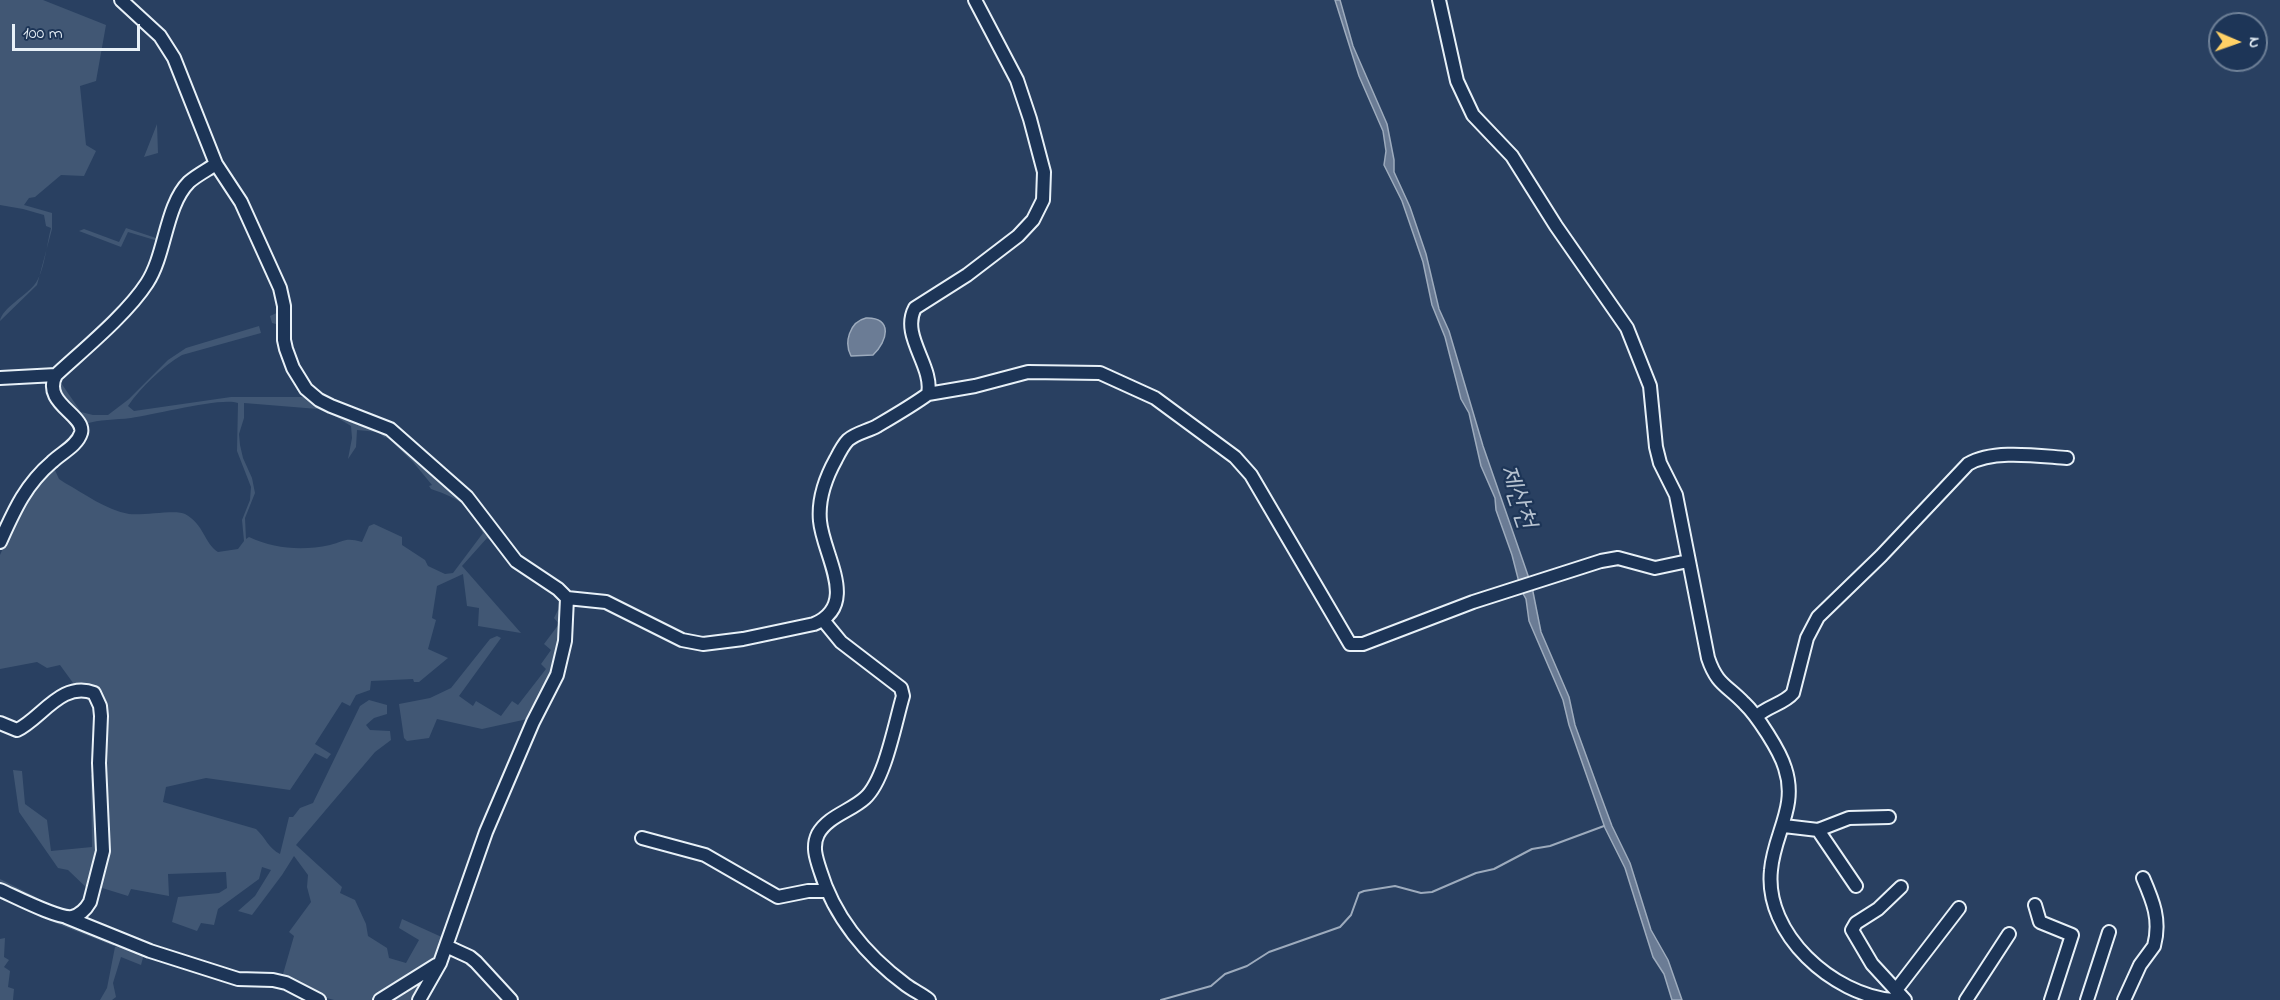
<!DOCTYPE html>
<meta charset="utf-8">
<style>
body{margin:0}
#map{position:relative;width:2280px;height:1000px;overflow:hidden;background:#294061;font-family:"Indie Flower",sans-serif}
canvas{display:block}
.north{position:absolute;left:2208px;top:12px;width:60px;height:60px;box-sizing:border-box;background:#1d3557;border:2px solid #6e8097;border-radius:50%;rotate:92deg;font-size:16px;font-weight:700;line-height:24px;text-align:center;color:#e8f1f8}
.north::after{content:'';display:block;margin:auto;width:21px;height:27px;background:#ffd166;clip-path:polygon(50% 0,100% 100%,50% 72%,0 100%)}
.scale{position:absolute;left:12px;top:24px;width:128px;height:27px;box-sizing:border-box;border:3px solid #e8f1f8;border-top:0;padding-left:8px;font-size:18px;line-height:21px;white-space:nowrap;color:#e8f1f8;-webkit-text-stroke:4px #1d3557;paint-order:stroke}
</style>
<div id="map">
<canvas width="2280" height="1000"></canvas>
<div class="north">N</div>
<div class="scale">100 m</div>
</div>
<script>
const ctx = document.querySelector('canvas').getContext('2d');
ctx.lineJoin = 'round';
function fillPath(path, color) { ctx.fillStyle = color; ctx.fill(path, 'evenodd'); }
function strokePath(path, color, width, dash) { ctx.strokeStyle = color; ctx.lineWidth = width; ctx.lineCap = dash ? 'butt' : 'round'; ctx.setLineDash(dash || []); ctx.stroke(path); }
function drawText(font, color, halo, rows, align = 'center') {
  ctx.font = font + ' "Indie Flower","Poor Story",sans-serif'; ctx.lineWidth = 4.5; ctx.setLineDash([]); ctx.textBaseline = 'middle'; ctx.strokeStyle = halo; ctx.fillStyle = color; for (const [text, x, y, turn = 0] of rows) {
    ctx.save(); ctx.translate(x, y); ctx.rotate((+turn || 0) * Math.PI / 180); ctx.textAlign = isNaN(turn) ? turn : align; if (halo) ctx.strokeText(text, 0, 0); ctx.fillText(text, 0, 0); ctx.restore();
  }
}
const green = new Path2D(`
 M0 0H43L106 25 96 81 80 86 86 145 96 151 84 176 61 175 35 197 29 198 24 205 52 213V229L37 285 0 321C2 308 26 296 35 284 44 273 47 243 51 228L46 226 44 215 23 209 0 205Z
 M157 124 158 153 144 157Z
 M170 198 175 200C164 234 157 268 135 297L54 373 0 377V372L42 370 60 365 133 296 144 278 158 241 128 232 121 247 79 231 84 229 119 242 126 228 159 239Z
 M281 311 304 390 382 428 457 492 500 545 487 538 462 566 521 633 478 626 479 608 467 606 463 574 437 586 432 618 436 620 428 649 448 658 419 682H414L413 679 371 681 370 690 356 695 350 706 342 702 315 744 331 754 327 759 315 753 290 790 206 778 166 787 163 802 256 829C265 837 269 849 280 854L289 817H293L300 808 313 803 360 706 369 700 387 705V714L374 718 366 725 370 730 390 731 391 740 375 752 296 845 342 887 340 893 355 900 366 924 368 936 387 948 389 958 406 963 419 940 399 928 402 919 446 939 437 962 388 994 372 1000H334L323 997 293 983 283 974 294 936 289 932 311 902 307 887 308 875 294 856 282 875 252 915 238 911 255 896 271 870 262 867 259 879 218 909 214 925 201 923 197 931 172 922 178 897 219 893 227 888 226 872 168 874 169 896 131 889 128 896 99 887 104 705 76 687 60 665 47 668 37 662 0 669V555L27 495 53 466 59 479 65 483C85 494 106 510 129 514 143 516 176 509 185 514 204 524 204 543 218 552L238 549 244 541 242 520 250 500 251 487 237 451 238 403C221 397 154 415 131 418 115 420 100 419 85 424L59 393 57 377 81 412 93 415H108L129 399 168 360 186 348 259 326 261 333 182 355C162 367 141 387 128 406L134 411 231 397H305L281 351 276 324 272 323 270 316ZM244 403 318 409 333 415 351 426 352 438 348 459 356 447 357 430 378 432 384 437 388 438 413 462 432 485 429 486 431 489C463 500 466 504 483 533L453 573 445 574 428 566 425 560 402 545V537L374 524 369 526 362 542C346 537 344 541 330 545 302 551 275 549 249 537L246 539 245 518 255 493 252 478 243 458 240 445 239 434 244 418Z
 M564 606 559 662 532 718 482 729 437 719 429 738 407 741 404 738 399 704 430 698 451 688 490 639 497 636 501 638 459 696 473 706 476 701 501 716 512 701 518 705 546 669 541 664 551 650 544 644 559 624 554 618 558 610Z
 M13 770 22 771 25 804 47 820 51 851 92 847 91 775 95 774 101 851 91 892 68 870 58 868 19 812Z
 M0 879 34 896 59 912 0 887Z
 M53 918 116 942 114 946 53 922Z
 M5 938 4 957 9 960 4 967 10 971 8 987 14 989 13 1000H0V939Z
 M120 945 144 954 141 965 121 957 113 983 116 997 112 1000H100L107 988 115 947Z
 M429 973 415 1000H384Z`);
const water = new Path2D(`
 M1335 0H1340L1353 46 1387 124 1394 160V172L1410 207 1426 254 1439 309 1449 331 1483 446 1532 587 1541 632 1569 697 1575 725 1599 791 1612 826 1630 863 1651 930 1668 960 1682 1000H1672L1664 974 1653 957 1625 868 1605 828 1569 725 1563 700 1529 621 1526 599 1521 590 1512 555 1496 510 1495 498 1481 466 1469 413 1461 399 1445 337 1432 305 1423 262 1402 201 1384 165 1386 151 1383 131 1359 76Z
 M866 318C893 317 888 341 873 355L851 356C844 343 849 322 866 318Z`);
const stream = new Path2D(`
 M1161 1000 1211 986 1225 974 1247 966 1269 952 1340 927 1351 915 1359 893 1364 891 1395 886 1421 893 1432 892 1476 873 1494 869 1532 849 1550 846 1604 826`);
const minor = new Path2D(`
 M121 0 160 36 174 58 216 164 241 202 280 288 284 306V340L286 349 293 368 306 389 319 400 331 406 390 429 467 497 516 561 558 589 567 598 565 641 557 675 533 722 486 832 440 963 419 1000
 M1439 0 1457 81 1473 115 1512 156 1556 226 1627 328 1650 386 1656 447 1660 463 1676 495 1708 658C1717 685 1727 685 1744 703 1757 715 1780 751 1785 768 1798 807 1774 833 1771 870 1764 934 1833 995 1893 1000
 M0 378 56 375
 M928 394 975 386 1028 372 1100 373 1155 398 1235 457 1251 475 1350 644H1363L1473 602 1601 561 1618 558 1655 568 1688 561
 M0 542C14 511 25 485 52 462 61 453 77 446 81 433 86 415 41 403 56 375 83 350 127 314 147 283 166 254 165 206 189 182 197 175 207 170 216 164
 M567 598 606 602 682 640 703 644 743 639 814 624C860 605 823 555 820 521 818 500 826 477 836 459 839 453 843 445 848 440 856 433 868 431 877 426 894 416 913 405 928 394 934 366 900 336 915 308L967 275 1018 236 1033 220 1043 200 1044 172 1030 119 1017 80 975 0
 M823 620 841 642 901 688 903 696C895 723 885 780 865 798 851 811 828 816 818 834 812 846 816 858 820 870 834 917 867 956 906 985 914 991 922 994 929 1000
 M1756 717C1767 706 1784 704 1793 693L1807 638 1818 617 1881 556 1968 464C1993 449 2038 456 2067 458
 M0 723 17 730C41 719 62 680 94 693L100 706 101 716 99 763 103 851 90 902C86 909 80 915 72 917 58 919 14 896 0 890
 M1784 826 1818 830 1849 818 1889 817
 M1818 830 1856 886
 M642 838 705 855 778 897 808 891H827
 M1901 887 1878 909 1856 923 1852 930 1872 964 1905 1000
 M2035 905 2040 922 2072 935 2051 1000
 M66 917 150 951 238 979 273 980 286 983 319 1000
 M446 946 470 957 476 962 511 1000
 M1896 990 1959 908
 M380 1000 436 965
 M1966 1000 2009 934
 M2087 1000 2109 932
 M2124 1000 2140 965 2154 946C2161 920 2153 901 2143 878`);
const waterNames = [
 ["제산천",1515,497,71]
];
fillPath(green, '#415774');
fillPath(water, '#6b7c95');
strokePath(water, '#9dabbd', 1.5);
strokePath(stream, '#9dabbd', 2);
strokePath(minor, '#e8f1f8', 16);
strokePath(minor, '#1d3557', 12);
drawText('italic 27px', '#b6c2d0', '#1d3557', waterNames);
</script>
